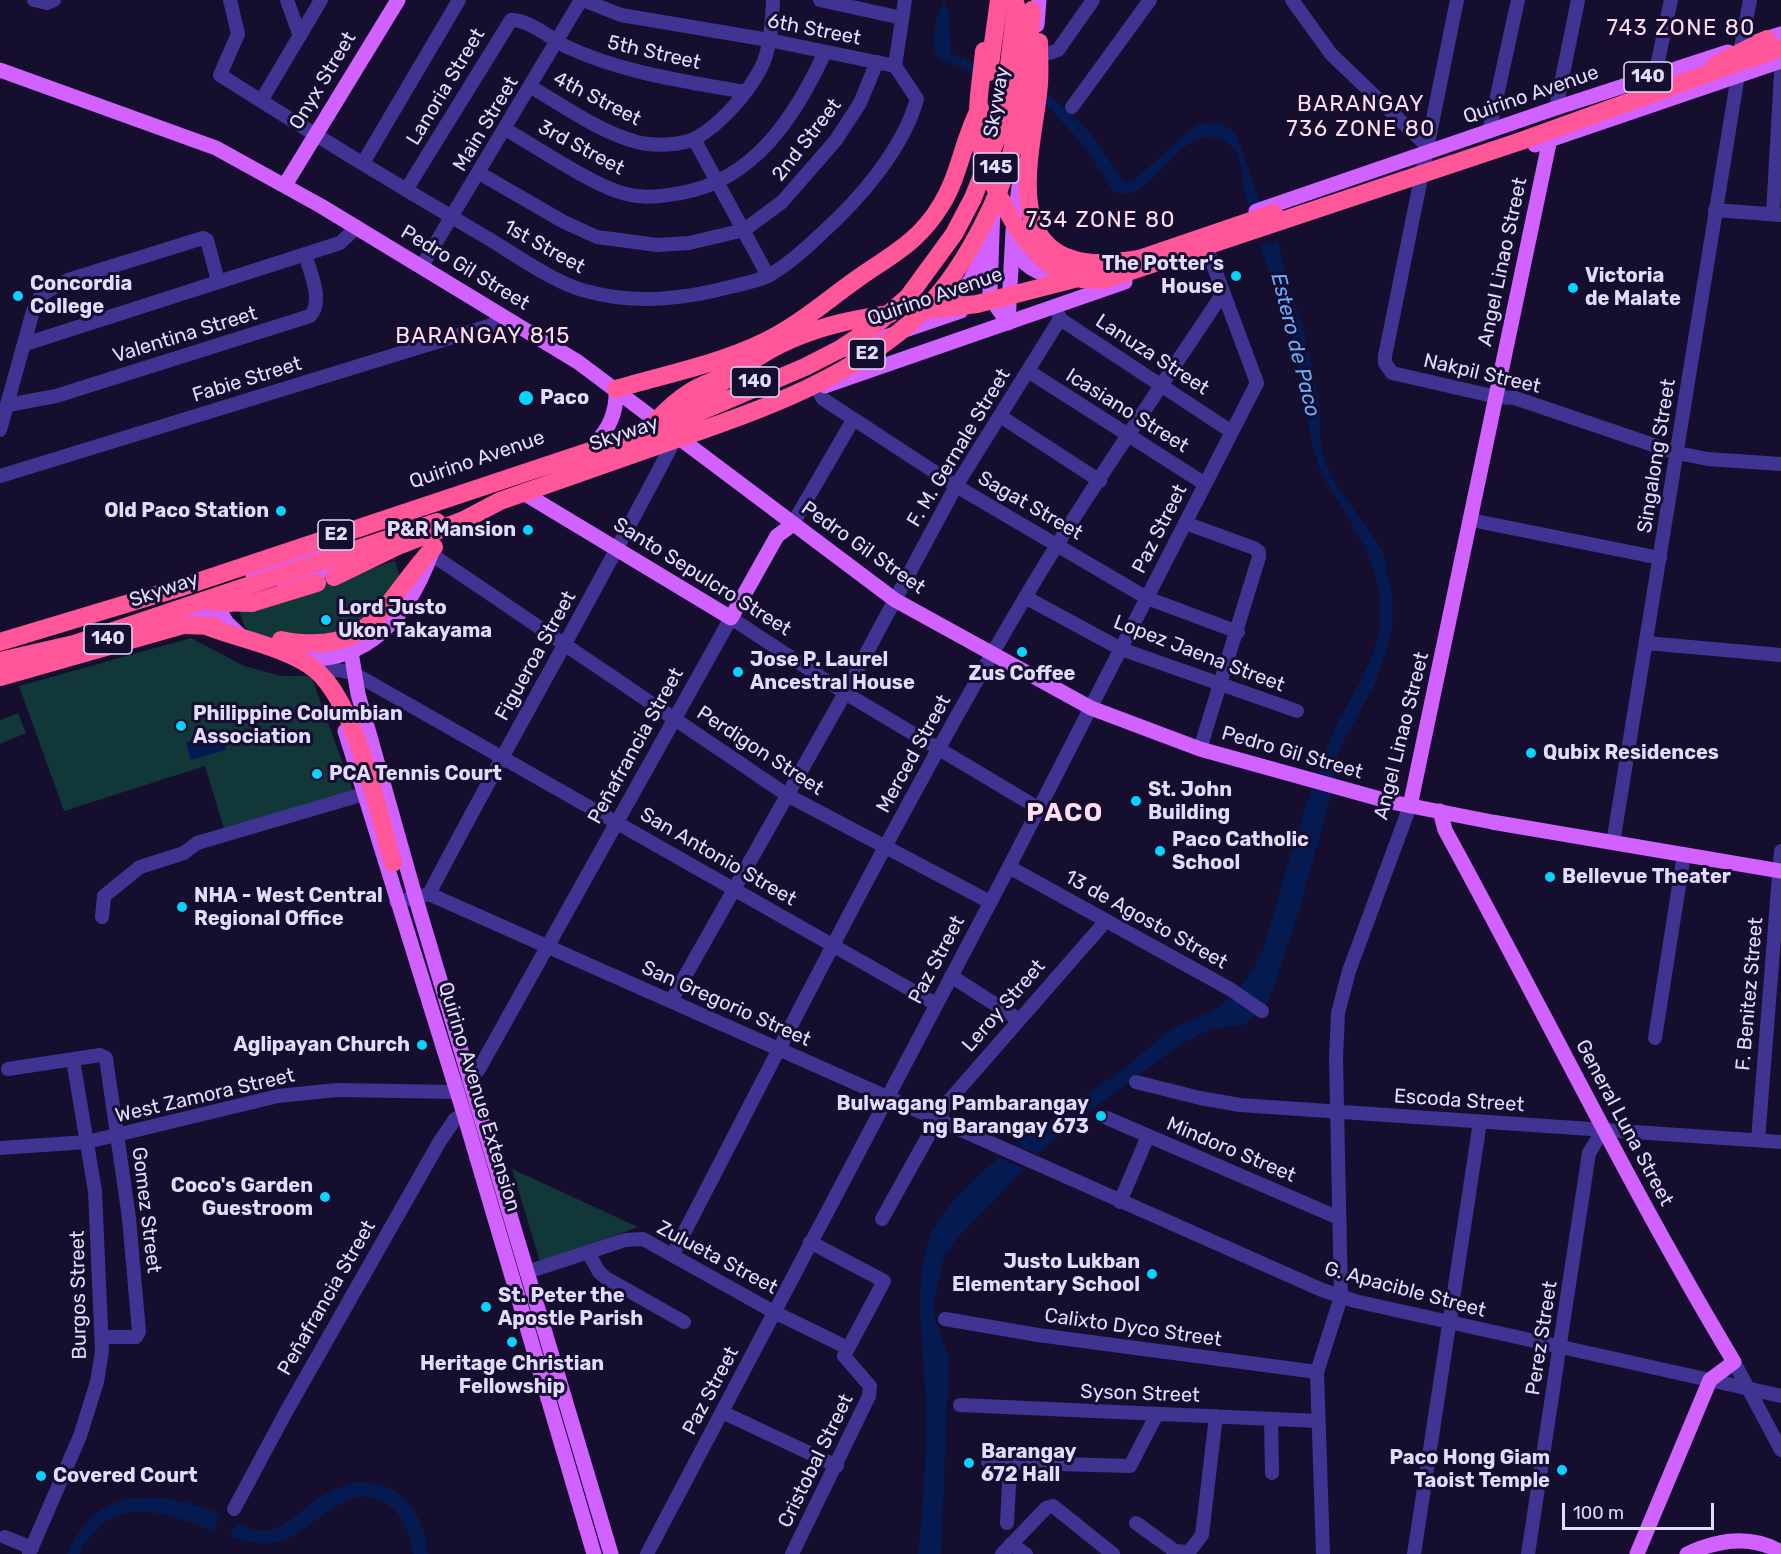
<!DOCTYPE html>
<meta charset="utf-8">
<style>
body{margin:0}
#map{position:relative;width:1781px;height:1554px;overflow:hidden;background:#160e2e;font-family:Rubik,sans-serif}
canvas{display:block}
.scale{position:absolute;left:1562px;top:1503px;width:152px;height:27px;box-sizing:border-box;border:3px solid #e2dbff;border-top:0;padding-left:8px;font-size:18px;line-height:21px;white-space:nowrap;color:#e2dbff;-webkit-text-stroke:4px #160e2e;paint-order:stroke}
</style>
<div id="map">
<canvas width="1781" height="1554"></canvas>
<div class="scale">100 m</div>
</div>
<script>
const ctx = document.querySelector('canvas').getContext('2d');
ctx.lineJoin = 'round';
function fillPath(path, color) { ctx.fillStyle = color; ctx.fill(path, 'evenodd'); }
function strokePath(path, color, width, dash) { ctx.strokeStyle = color; ctx.lineWidth = width; ctx.lineCap = dash ? 'butt' : 'round'; ctx.setLineDash(dash || []); ctx.stroke(path); }
function drawText(font, color, halo, rows, align = 'center') {
  ctx.font = font + ' Rubik,sans-serif'; ctx.lineWidth = 6; ctx.setLineDash([]); ctx.textBaseline = 'middle'; ctx.strokeStyle = halo; ctx.fillStyle = color; for (const [text, x, y, turn = 0] of rows) {
    ctx.save(); ctx.translate(x, y); ctx.rotate((+turn || 0) * Math.PI / 180); ctx.textAlign = isNaN(turn) ? turn : align; if (halo) ctx.strokeText(text, 0, 0); ctx.fillText(text, 0, 0); ctx.restore();
  }
}
const green = new Path2D(`
 M395 561 400 577 365 622 299 646 253 633 245 628 239 610Z
 M191 638 244 666 281 676H311L354 794 225 832 205 766 64 811 19 686Z
 M18 713 26 733 0 744V720Z
 M512 1169 638 1227 540 1262Z`);
const water = new Path2D(`
 M944 0 950 19 951 54 1046 91 1089 131 1124 182 1133 181 1196 125 1219 122 1236 133 1260 203 1279 244 1289 287 1305 334 1320 405V437L1323 457 1332 478 1382 550 1392 593 1393 622 1387 649 1375 684 1339 750 1330 798 1301 904 1270 998 1261 1011 1244 1025 1210 1029 1180 1045 1084 1115 1043 1149 954 1242 944 1257 934 1303 935 1318 949 1360 941 1554H918C924 1500 927 1446 925 1391 924 1343 913 1289 928 1242 951 1176 1075 1106 1130 1064 1143 1054 1154 1041 1168 1032 1179 1024 1192 1020 1204 1015 1234 1001 1250 977 1263 949 1285 878 1303 803 1332 735 1348 698 1377 663 1380 621 1384 575 1361 539 1338 501 1330 488 1321 476 1317 461 1304 418 1301 373 1289 330 1281 298 1266 267 1257 235 1253 221 1247 207 1244 192 1241 173 1243 150 1223 140 1178 119 1156 206 1114 192L1081 142 1045 104 938 58C927 41 937 17 944 0Z
 M221 731 226 750 191 760 186 742Z
 M356 1482C402 1482 423 1510 428 1554H413C409 1533 405 1516 387 1504 344 1476 312 1538 273 1543 219 1549 148 1482 98 1528 91 1535 83 1544 80 1554H68C93 1488 153 1489 210 1510 227 1516 247 1532 265 1531 285 1530 302 1508 319 1498 331 1490 343 1486 356 1482Z`);
const pier = new Path2D(`
 M1263 201 1280 239 1257 247 1245 206Z
 M1014 1144 1042 1156 1028 1171 998 1157Z
 M222 1512 239 1520 229 1538 213 1530Z`);
const minor = new Path2D(`
 M34 0 47 3 54 0
 M230 0 238 34 220 75C305 129 392 182 479 233 511 251 551 282 586 291 636 305 685 299 734 286 745 283 758 281 768 276 788 265 805 249 821 234 860 199 903 149 917 99L895 66 769 40 621 15 583 0
 M287 0 300 36
 M820 0 902 18
 M1292 0 1331 54 1427 146
 M1457 0 1385 356V363L1392 373 1497 397 1515 398 1677 453 1708 459 1781 464
 M1741 47 1750 0
 M1035 49 1050 53 1058 50 1093 0
 M895 66 905 0
 M1655 75 1671 0
 M531 87C564 106 599 132 637 142 652 146 681 146 696 138 721 124 748 93 761 68 771 48 772 21 773 0
 M261 101 321 0
 M1072 107 1150 0
 M1556 108 1578 0
 M505 129C537 147 593 186 626 194 645 199 662 196 681 193 755 180 796 115 825 52
 M1489 132 1518 0
 M694 139 768 276
 M363 163 459 0
 M479 173 564 222 597 237 657 245 689 243 744 230 782 202 836 140 860 103 877 62
 M406 190 511 20C528 19 550 38 565 46 622 73 684 81 745 92
 M1715 210 1781 215
 M1773 214 1781 74
 M422 266 581 0
 M1057 311 1060 319 1232 432
 M25 344 340 243 357 227
 M1028 371 1205 484
 M817 389 823 399 956 486 1147 598 1238 632
 M8 405 56 396 310 316C324 302 310 271 305 255
 M1000 416 1100 481
 M0 430 33 311 41 295 68 280 203 238 207 240 218 281
 M0 476 492 325 502 315
 M1471 520 1660 558
 M1185 523 1254 548 1259 552V557L1200 749
 M792 525 853 420
 M431 554 787 795 990 902
 M1025 597 1121 649 1297 711
 M1646 643 1781 655
 M322 671 338 670 355 674 936 1004
 M1613 843 1738 75
 M1009 867 1230 989 1262 1011
 M429 894C509 740 597 591 676 437
 M396 902 429 894 1322 1290 1355 1301 1781 1396
 M102 917 104 896 140 867 184 853 197 843 364 794
 M951 976 1018 1019
 M671 1001 845 693 956 486 1060 319
 M1655 1038 1684 854
 M8 1069 100 1055 106 1058 129 1218 139 1332 136 1337H102
 M1136 1082 1200 1098 1240 1105 1781 1142
 M1107 1118 1339 1218
 M1758 1140 1781 851
 M0 1148 87 1142 278 1096 337 1090 456 1092 469 1082 479 1069 731 618 845 693 1038 808
 M1120 1202 1148 1136
 M882 1219 946 1104 1105 922
 M588 1252 599 1272 606 1278 684 1322
 M673 1254C787 1035 897 814 1023 601 1085 496 1156 394 1223 293
 M527 1272 625 1240 643 1239 774 1312 848 1348
 M945 1319 1038 1335 1317 1372
 M1734 1362 1781 1450
 M960 1405 1318 1421
 M722 1412 837 1466
 M1271 1419 1272 1473
 M988 1462 1130 1466 1157 1414
 M234 1509 286 1412 440 1141 455 1119 464 1114
 M1007 1523 1010 1464
 M1136 1523 1175 1551 1189 1552 1202 1535 1216 1416
 M5 1537 32 1548
 M1011 1544 1026 1554
 M29 1554 80 1436 97 1382 102 1351 95 1191 73 1060
 M647 1554 1009 867 1257 383 1209 254
 M792 1554 869 1396 870 1386 844 1356 884 1281 810 1242
 M1002 1554 1046 1508 1053 1506 1113 1554
 M1323 1554 1317 1372 1341 1297 1336 1058 1338 1013 1349 971 1410 806
 M1414 1554 1480 1122
 M1528 1554 1589 1153 1603 1130`);
const major = new Path2D(`
 M1037 25 1039 0
 M1756 42 1781 34
 M0 70 216 148 321 206 578 362 895 600 1091 708 1200 749 1391 802 1492 822 1781 871
 M1535 145 1781 61
 M285 185 398 0
 M993 206 990 292 992 300 1008 323
 M1256 211 1556 108 1728 52
 M1013 245C1022 267 1039 276 1062 276
 M941 311 970 281 988 246
 M1008 323 1013 231 1022 165
 M847 350 961 311
 M825 386 1125 282
 M596 442C611 427 617 410 616 389
 M527 495 731 618 777 536 792 525
 M253 575 335 545
 M284 585 352 560
 M213 601 227 623 243 638
 M174 621 231 604
 M351 652 358 694 415 896 611 1554
 M296 659C370 665 409 615 432 552
 M345 731 464 1114 594 1554
 M1410 806 1551 134
 M1440 811 1445 830C1542 1007 1630 1189 1734 1362L1710 1380 1637 1554
 M1687 1554C1717 1540 1750 1534 1781 1552`);
const highway = new Path2D(`
 M1747 60 1781 48
 M1715 65 1767 39
 M989 72 999 0
 M1139 259 1274 213
 M616 389C670 373 730 362 779 334 808 318 831 297 857 279 891 255 919 242 941 205 960 175 963 139 980 108
 M656 421C683 393 695 387 731 374
 M328 559 437 522
 M252 603 317 583
 M281 640C373 658 382 603 434 547
 M0 677 183 625`);
const highwayBridge = new Path2D(`
 M1039 42C1039 55 1040 70 1039 83 1036 136 1000 240 1075 260 1096 266 1119 262 1139 259
 M984 51C982 76 976 104 978 129 981 172 1023 255 1064 274 1078 280 1089 280 1104 280L1521 141 1737 63
 M918 311 977 304 1078 278
 M687 411C758 351 797 326 890 314
 M334 577 400 545 464 520 500 501C557 481 614 461 671 441 760 410 855 378 923 311 958 277 990 217 1006 171 1023 120 1027 64 1032 10
 M213 602 252 603
 M183 625 214 626
 M203 625C236 638 280 646 309 665 355 694 377 810 393 863
 M0 642 179 588 671 424 805 367 840 349 872 328 908 297 954 234 973 198 1002 125 1016 5
 M0 661 74 644 328 559`);
const markers = [
 [1236,276,6,"#07d3ff"],
 [1573,288,6,"#07d3ff"],
 [18,296,6,"#07d3ff"],
 [526,398,8,"#07d3ff"],
 [281,511,6,"#07d3ff"],
 [528,530,6,"#07d3ff"],
 [326,620,6,"#07d3ff"],
 [1022,652,6,"#07d3ff"],
 [738,672,6,"#07d3ff"],
 [181,726,6,"#07d3ff"],
 [1531,753,6,"#07d3ff"],
 [317,774,6,"#07d3ff"],
 [1136,801,6,"#07d3ff"],
 [1160,851,6,"#07d3ff"],
 [1550,877,6,"#07d3ff"],
 [182,907,6,"#07d3ff"],
 [422,1045,6,"#07d3ff"],
 [1101,1116,6,"#07d3ff"],
 [325,1197,6,"#07d3ff"],
 [1152,1274,6,"#07d3ff"],
 [486,1307,6,"#07d3ff"],
 [512,1342,6,"#07d3ff"],
 [969,1463,6,"#07d3ff"],
 [1562,1470,6,"#07d3ff"],
 [41,1476,6,"#07d3ff"]
];
const shields = [
 [1648,77,48],
 [996,168,45],
 [867,354,36],
 [755,382,48],
 [336,535,36],
 [108,639,48]
];
const shieldNames = [
 ["140",1648,77],
 ["145",996,168],
 ["E2",867,354],
 ["140",755,382],
 ["E2",336,535],
 ["140",108,639]
];
const streetNames = [
 ["6th Street",814,30,11],
 ["5th Street",654,53,13],
 ["Onyx Street",323,81,-59],
 ["Lanoria Street",446,87,-59],
 ["Quirino Avenue",1531,95,-19],
 ["4th Street",597,99,27],
 ["Skyway",997,102,-80],
 ["Main Street",486,124,-59],
 ["2nd Street",807,140,-52],
 ["3rd Street",581,148,28],
 ["1st Street",544,247,29],
 ["Angel Linao Street",1503,262,-78],
 ["Pedro Gil Street",465,268,31],
 ["Quirino Avenue",935,297,-19],
 ["Valentina Street",185,335,-17],
 ["Lanuza Street",1152,355,33],
 ["Nakpil Street",1482,374,13],
 ["Fabie Street",247,380,-17],
 ["Icasiano Street",1127,411,32],
 ["Skyway",624,434,-19],
 ["F. M. Gernale Street",959,448,-59],
 ["Singalong Street",1657,456,-81],
 ["Quirino Avenue",477,460,-19],
 ["Sagat Street",1030,506,30],
 ["Paz Street",1160,529,-63],
 ["Pedro Gil Street",863,548,35],
 ["Santo Sepulcro Street",702,577,32],
 ["Skyway",164,590,-19],
 ["Lopez Jaena Street",1199,654,21],
 ["Figueroa Street",536,656,-61],
 ["Angel Linao Street",1402,736,-76],
 ["Peñafrancia Street",636,746,-61],
 ["Perdigon Street",760,751,33],
 ["Pedro Gil Street",1292,753,16],
 ["Merced Street",914,754,-61],
 ["San Antonio Street",718,857,30],
 ["13 de Agosto Street",1146,920,29],
 ["Paz Street",937,960,-62],
 ["F. Benitez Street",1750,994,-85],
 ["San Gregorio Street",726,1004,24],
 ["Leroy Street",1004,1006,-49],
 ["West Zamora Street",205,1096,-13],
 ["Quirino Avenue Extension",479,1097,73],
 ["Escoda Street",1459,1101,4],
 ["General Luna Street",1624,1123,62],
 ["Mindoro Street",1231,1150,23],
 ["Gomez Street",146,1210,83],
 ["Zulueta Street",717,1258,28],
 ["G. Apacible Street",1405,1290,15],
 ["Burgos Street",79,1295,-91],
 ["Peñafrancia Street",327,1298,-60],
 ["Calixto Dyco Street",1133,1328,8],
 ["Perez Street",1542,1338,-81],
 ["Paz Street",711,1391,-62],
 ["Syson Street",1140,1394,2],
 ["Cristobal Street",816,1461,-64]
];
const poiNames = [
 ["The Potter's",1224,264,"right"],
 ["House",1224,287,"right"],
 ["Victoria",1585,276],
 ["de Malate",1585,299],
 ["Concordia",30,284],
 ["College",30,307],
 ["Paco",540,398],
 ["Old Paco Station",269,511,"right"],
 ["P&R Mansion",516,530,"right"],
 ["Lord Justo",338,608],
 ["Ukon Takayama",338,631],
 ["Jose P. Laurel",750,660],
 ["Ancestral House",750,683],
 ["Zus Coffee",1022,674,"center"],
 ["Philippine Columbian",193,714],
 ["Association",193,737],
 ["Qubix Residences",1543,753],
 ["PCA Tennis Court",329,774],
 ["St. John",1148,790],
 ["Building",1148,813],
 ["Paco Catholic",1172,840],
 ["School",1172,863],
 ["Bellevue Theater",1562,877],
 ["NHA - West Central",194,896],
 ["Regional Office",194,919],
 ["Aglipayan Church",410,1045,"right"],
 ["Bulwagang Pambarangay",1089,1104,"right"],
 ["ng Barangay 673",1089,1127,"right"],
 ["Coco's Garden",313,1186,"right"],
 ["Guestroom",313,1209,"right"],
 ["Justo Lukban",1140,1262,"right"],
 ["Elementary School",1140,1285,"right"],
 ["St. Peter the",498,1296],
 ["Apostle Parish",498,1319],
 ["Heritage Christian",512,1364,"center"],
 ["Fellowship",512,1387,"center"],
 ["Barangay",981,1452],
 ["672 Hall",981,1475],
 ["Paco Hong Giam",1550,1458,"right"],
 ["Taoist Temple",1550,1481,"right"],
 ["Covered Court",53,1476]
];
const waterNames = [
 ["Estero de Paco",1295,345,76]
];
const quarterNames = [
 ["743 ZONE 80",1681,29],
 ["BARANGAY",1361,105],
 ["736 ZONE 80",1361,130],
 ["734 ZONE 80",1101,221],
 ["BARANGAY 815",483,337]
];
const districtNames = [
 ["PACO",1065,813]
];
fillPath(green, '#113739');
fillPath(water, '#051a51');
fillPath(pier, '#160e2e');
strokePath(minor, '#3f3492', 14);
strokePath(major, '#d162ff', 15);
strokePath(highway, '#ff569a', 18);
strokePath(highwayBridge, '#ff569a', 18);
for (const [x, y, r, color] of markers) { const dot = new Path2D(); dot.arc(x, y, r, 0, 2 * Math.PI); ctx.fillStyle = color; ctx.fill(dot); strokePath(dot, '#160e2e', 2); }
for (const [x, y, w] of shields) { const box = new Path2D(); box.roundRect(x - w / 2, y - 15, w, 30, 4.5); ctx.fillStyle = '#160e2e'; ctx.fill(box); strokePath(box, '#e2dbff', 1.5); }
drawText('bold 18px', '#e2dbff', null, shieldNames);
drawText('20px', '#e2dbff', '#160e2e', streetNames);
drawText('bold 20px', '#e2dbff', '#160e2e', poiNames, 'left');
drawText('italic 21px', '#69aeff', '#160e2e', waterNames);
ctx.letterSpacing = '1.5px';
drawText('22px', '#ffddf0', '#160e2e', quarterNames);
ctx.letterSpacing = '0px';
ctx.letterSpacing = '1.5px';
drawText('bold 26px', '#ffddf0', '#160e2e', districtNames);
ctx.letterSpacing = '0px';
</script>
